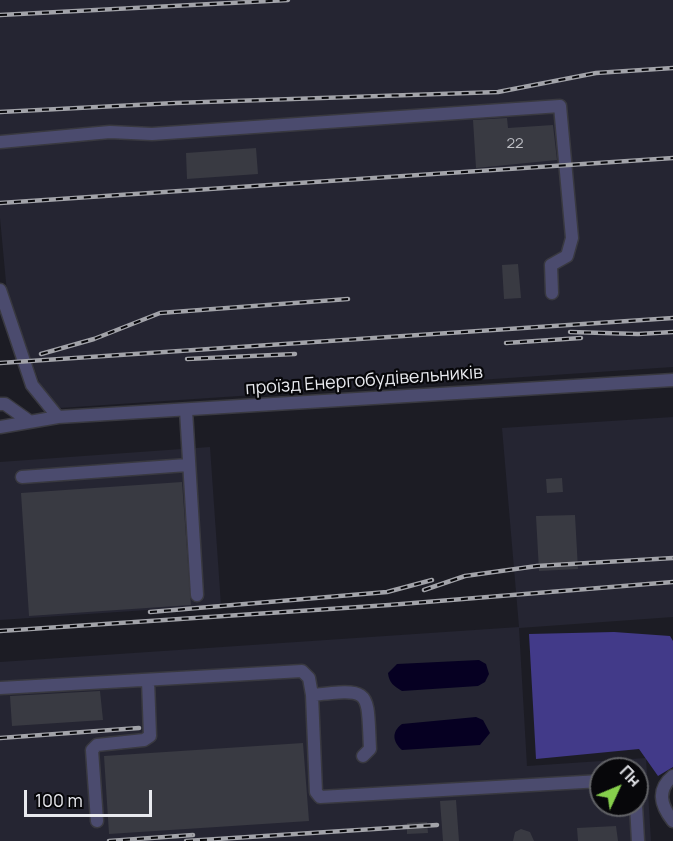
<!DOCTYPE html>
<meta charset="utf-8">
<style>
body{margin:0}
#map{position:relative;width:673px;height:841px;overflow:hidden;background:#1c1c24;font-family:Manrope,sans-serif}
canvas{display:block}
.north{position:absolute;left:589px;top:757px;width:60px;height:60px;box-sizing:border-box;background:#07070a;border:2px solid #616266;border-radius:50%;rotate:46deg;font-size:16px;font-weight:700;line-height:24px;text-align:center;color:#e9eaef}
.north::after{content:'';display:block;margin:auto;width:21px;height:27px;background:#86cf4c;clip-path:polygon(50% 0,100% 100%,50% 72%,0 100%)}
.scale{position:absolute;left:24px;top:790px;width:128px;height:27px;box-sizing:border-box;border:3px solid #e9eaef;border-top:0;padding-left:8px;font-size:18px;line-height:21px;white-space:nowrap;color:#e9eaef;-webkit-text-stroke:4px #07070a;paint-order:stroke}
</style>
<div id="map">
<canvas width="673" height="841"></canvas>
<div class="north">Пн</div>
<div class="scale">100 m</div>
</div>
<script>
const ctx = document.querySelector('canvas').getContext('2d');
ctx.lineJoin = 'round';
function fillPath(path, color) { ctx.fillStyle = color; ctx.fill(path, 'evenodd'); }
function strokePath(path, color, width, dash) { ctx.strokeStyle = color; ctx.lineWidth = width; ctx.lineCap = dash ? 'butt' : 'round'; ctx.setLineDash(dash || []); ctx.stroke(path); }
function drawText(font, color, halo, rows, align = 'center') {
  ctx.font = font + ' Manrope,sans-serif'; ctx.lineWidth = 4.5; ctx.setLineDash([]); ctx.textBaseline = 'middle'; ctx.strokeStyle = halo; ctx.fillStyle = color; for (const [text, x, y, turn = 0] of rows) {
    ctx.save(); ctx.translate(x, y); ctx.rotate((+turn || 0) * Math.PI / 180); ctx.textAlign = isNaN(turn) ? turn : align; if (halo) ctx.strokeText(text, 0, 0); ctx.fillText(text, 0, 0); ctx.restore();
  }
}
const built = new Path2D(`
 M0 0H673V367L60 408 43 392 7 293 0 218Z
 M673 417V617L519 628 527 766 646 758 651 841H0V662L519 627 502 428ZM601 769H637V805H601Z
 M210 447 221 605 0 620V462Z`);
const forest = new Path2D(`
 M614 632 670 636 673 641V767L658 776 639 749 536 759 529 634Z`);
const water = new Path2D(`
 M479 660 486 664 489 674 485 682 478 686 402 691C394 686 389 683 388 673L397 664Z
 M476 717 483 720 490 733 480 745 402 750C393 742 391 732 402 724Z`);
const building = new Path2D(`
 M507 118 508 128 553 125 557 160 476 168 473 120Z
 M256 148 258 174 187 179 186 153Z
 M518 264 521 298 504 299 502 265Z
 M562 478 563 492 547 493 546 479Z
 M182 482 191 605 29 616 21 493Z
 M575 515 578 569 539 571 536 516Z
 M100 691 103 720 12 726 10 696Z
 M303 743 309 821 109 834 104 756Z
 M456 800 459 841H443L440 801Z
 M427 822 428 833 407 834V823Z
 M616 826 618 841H578L577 828Z
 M521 829 530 832 534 841H513L515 832Z`);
const minor = new Path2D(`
 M0 142 110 132 152 134 560 106 572 238 567 256 551 265 552 293
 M0 290 32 385 58 417
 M0 404H5L29 421
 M186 410 197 595
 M0 427 58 417 673 380
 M22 477 187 465
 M0 688 302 671 309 678 312 695 316 792 320 797 601 781
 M312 695C373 688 367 690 370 749L363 756
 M673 776C656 790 661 806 673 821
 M636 805 638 841
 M97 821 92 750 97 745 144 740 150 736 148 680`);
const rail = new Path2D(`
 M0 15 288 0
 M0 112 175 103 498 92 596 73 673 68
 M0 203 673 158
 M570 332 638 334 673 332
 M506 343 581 338
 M41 354 94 339 160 313 348 299
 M187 359 295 354
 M0 363 673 318
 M424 590 465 576 537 566 673 558
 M150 612 387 592 432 580
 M0 631 389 605 673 582
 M0 738 139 728
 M109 841 193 835
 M186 841 437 825`);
const numberNames = [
 ["22",515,144]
];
const streetNames = [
 ["проїзд Енергобудівельників",364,381,-4]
];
fillPath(built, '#252532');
fillPath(forest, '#423a89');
fillPath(water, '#060022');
fillPath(building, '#393a42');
strokePath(minor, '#393940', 15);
strokePath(minor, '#4b4b6e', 12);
strokePath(rail, '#a2a3a9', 4.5);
strokePath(rail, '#07070a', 2, [7]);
drawText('15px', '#bdbec4', null, numberNames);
drawText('18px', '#e9eaef', '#07070a', streetNames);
</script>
